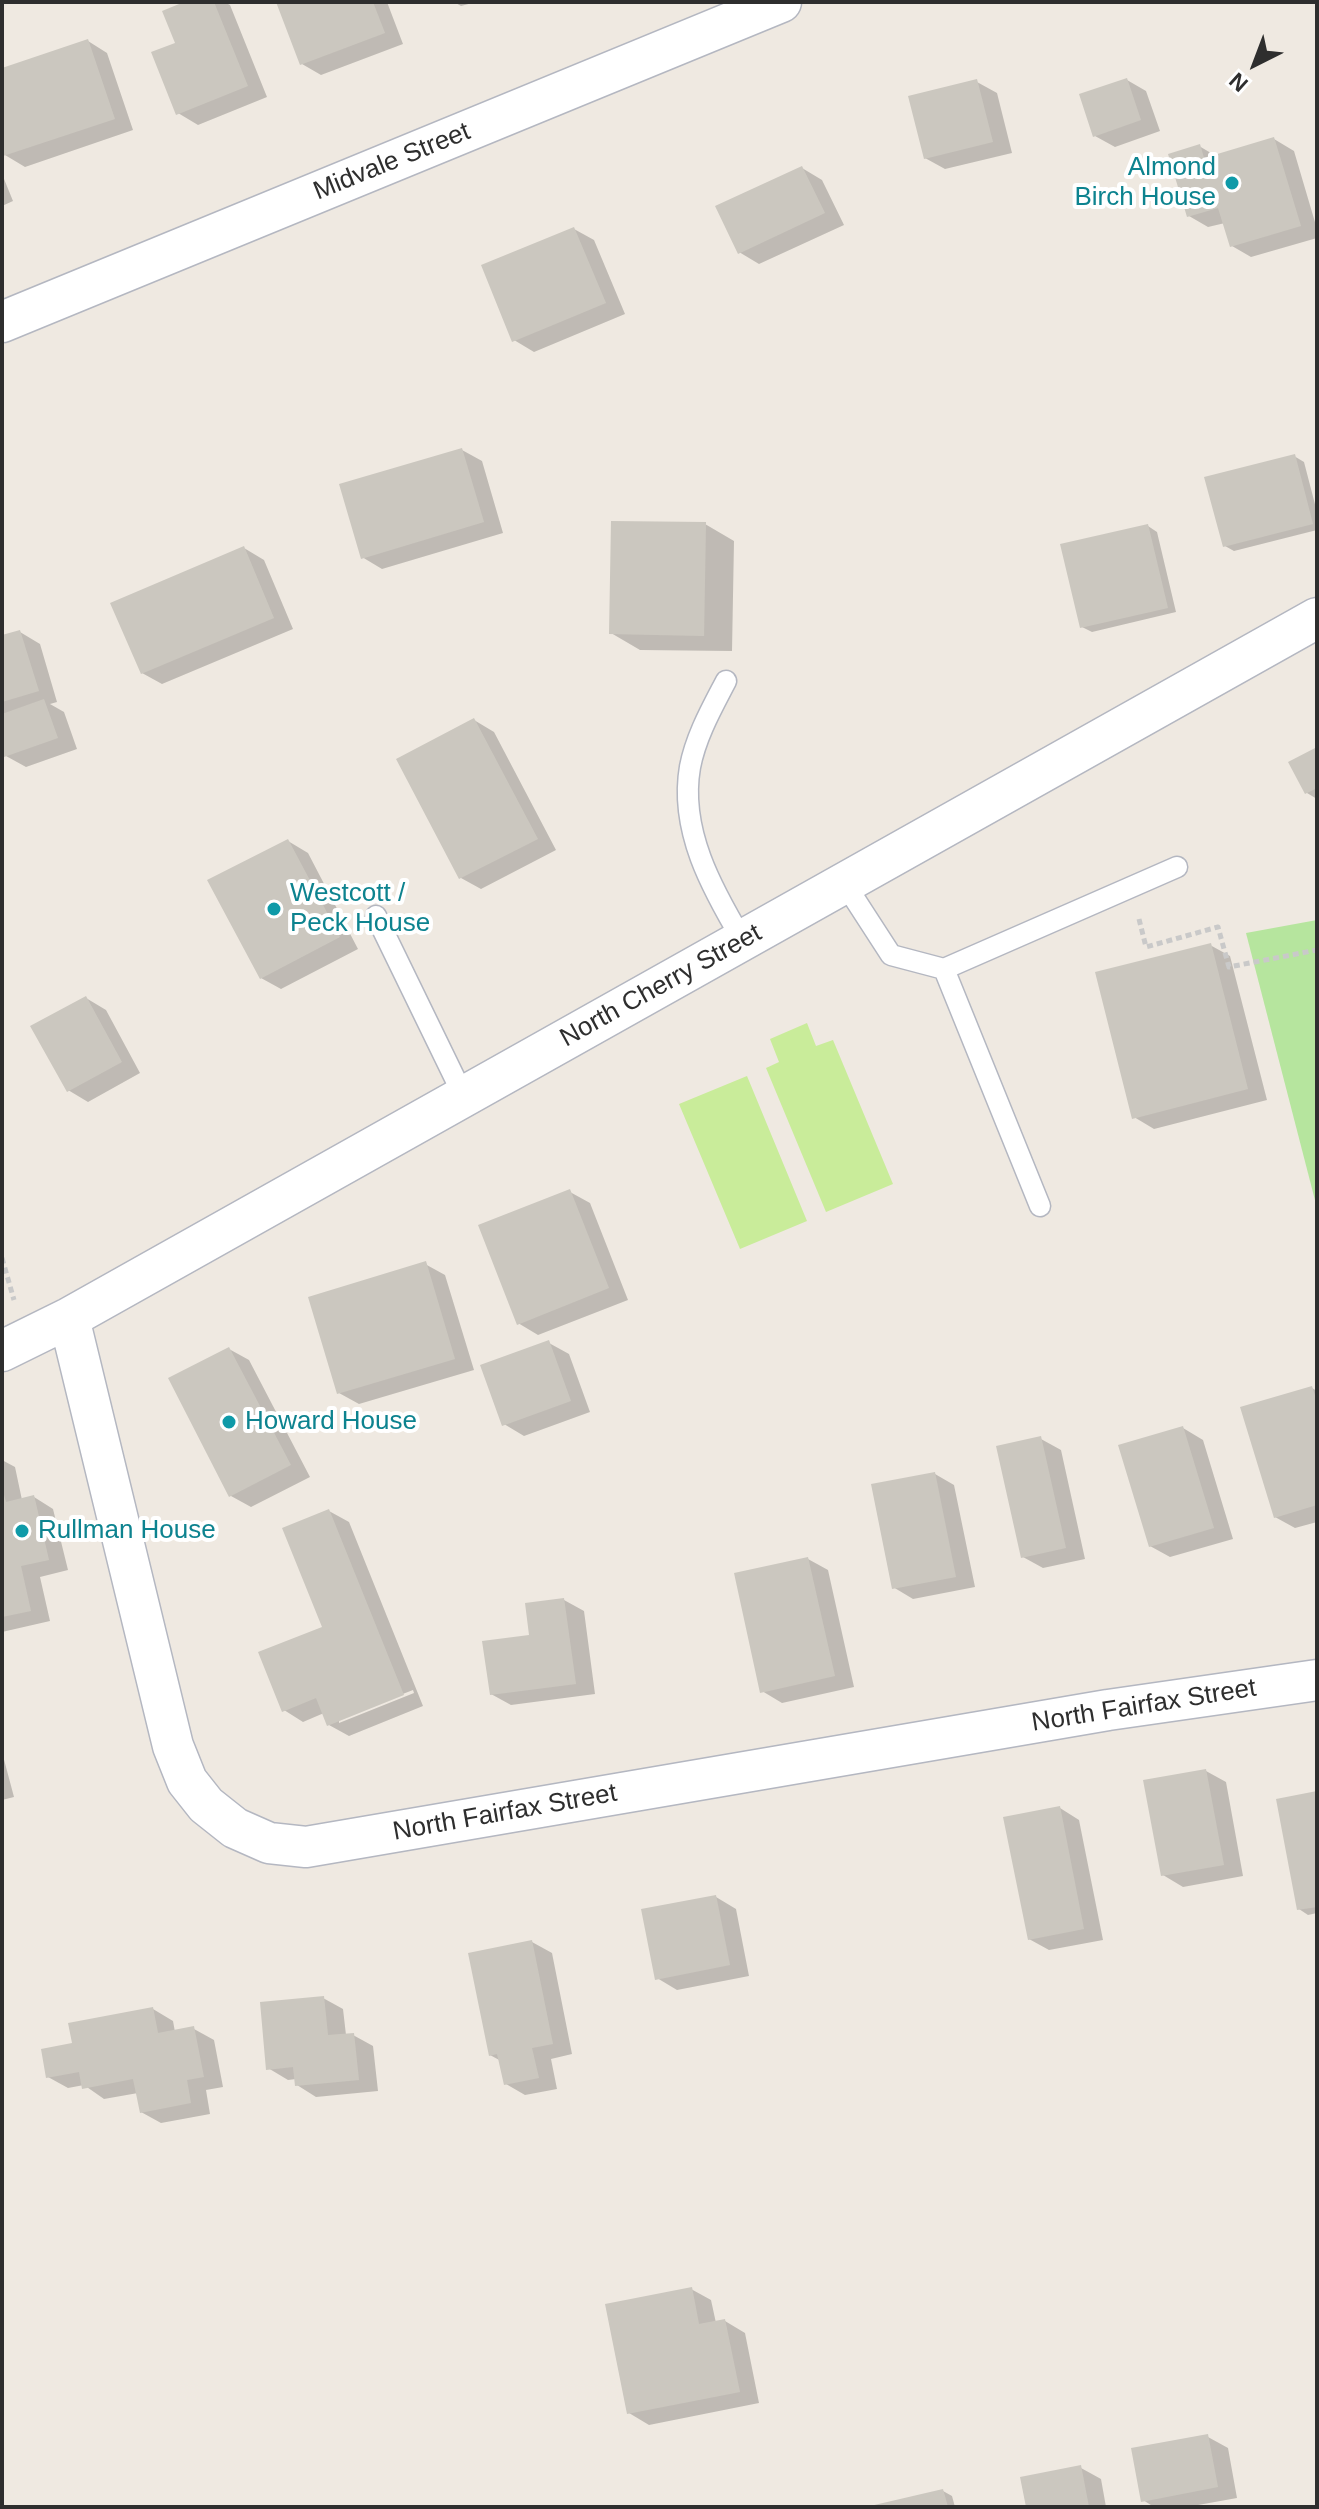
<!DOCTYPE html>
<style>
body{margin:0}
#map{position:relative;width:1319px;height:2509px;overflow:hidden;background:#efe9e1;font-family:Arial,sans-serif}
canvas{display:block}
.frame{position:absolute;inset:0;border:4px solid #2e2e2e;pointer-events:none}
.north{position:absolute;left:1215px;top:24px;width:80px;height:80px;-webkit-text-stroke:6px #fff;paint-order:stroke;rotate:222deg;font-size:22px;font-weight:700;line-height:32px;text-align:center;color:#2e2e2e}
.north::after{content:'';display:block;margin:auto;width:28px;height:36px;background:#2e2e2e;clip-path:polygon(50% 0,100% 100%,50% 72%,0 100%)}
</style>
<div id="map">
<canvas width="1319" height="2509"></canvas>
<div class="frame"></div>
<div class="north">N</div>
</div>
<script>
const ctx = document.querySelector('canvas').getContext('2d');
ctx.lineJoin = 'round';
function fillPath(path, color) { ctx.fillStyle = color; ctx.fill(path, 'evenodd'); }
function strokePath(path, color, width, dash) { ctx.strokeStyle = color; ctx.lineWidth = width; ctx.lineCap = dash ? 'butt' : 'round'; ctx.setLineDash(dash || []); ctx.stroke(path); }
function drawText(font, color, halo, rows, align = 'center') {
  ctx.font = font + ' Arial,sans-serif'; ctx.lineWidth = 8; ctx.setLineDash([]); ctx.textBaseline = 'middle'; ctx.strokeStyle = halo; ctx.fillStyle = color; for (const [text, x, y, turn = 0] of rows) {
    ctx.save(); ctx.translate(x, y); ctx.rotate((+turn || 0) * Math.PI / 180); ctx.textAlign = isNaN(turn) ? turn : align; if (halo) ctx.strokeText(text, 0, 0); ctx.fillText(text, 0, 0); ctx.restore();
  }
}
const green = new Path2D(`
 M1317 920V1208L1246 933Z`);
const pitch = new Path2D(`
 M807 1023 816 1046 833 1040 893 1184 826 1212 766 1068 779 1062 770 1039Z
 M747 1076 807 1221 740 1249 679 1104Z`);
const shadow = new Path2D(`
 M190 2H224L230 5 267 97 198 125 178 113Z
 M278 2H387L403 44 321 75 302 64Z
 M454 2H476L461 6Z
 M88 41 107 53 133 130 25 167 5 155 2 146V70Z
 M1127 80 1146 91 1160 131 1115 147 1095 136Z
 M977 82 997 93 1012 153 945 169 925 158Z
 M1274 139 1294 151 1317 229V238L1251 257 1232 246 1225 223 1208 227 1189 216 1199 146 1216 156Z
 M802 168 822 180 844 225 759 264 739 252Z
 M2 174 13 201 2 206Z
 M574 229 594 240 625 314 534 352 514 340Z
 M462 450 482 461 503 533 382 569 362 557Z
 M1294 456 1304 462 1317 512V530L1234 551 1225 546Z
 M705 524 734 541 732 651 640 650 611 633Z
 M1148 526 1157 532 1176 612 1092 632 1082 627Z
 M244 548 264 560 293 629 162 684 142 673Z
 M20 632 40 644 57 702 50 704 64 712 77 749 26 767 6 756 2 745V637Z
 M474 720 494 732 556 850 481 889 461 878Z
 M1317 749V799L1307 793Z
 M288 841 308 853 358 949 281 989 261 978Z
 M1210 945 1230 956 1267 1100 1154 1129 1134 1117Z
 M86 998 106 1010 140 1073 88 1102 68 1090Z
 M570 1192 590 1203 628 1300 538 1335 518 1323Z
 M425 1264 445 1275 474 1370 359 1404 339 1393Z
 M549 1343 569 1354 590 1412 524 1436 504 1424Z
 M229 1349 249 1360 310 1477 251 1507 231 1496Z
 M1312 1388 1317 1391V1522L1295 1528 1275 1517Z
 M1183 1428 1203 1440 1233 1539 1170 1557 1150 1546Z
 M1041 1439 1061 1450 1085 1559 1043 1568 1023 1557Z
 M2 1460 15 1467 22 1500 34 1497 53 1509 68 1570 40 1577 50 1621 2 1632Z
 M935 1474 954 1485 975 1587 913 1599 893 1587Z
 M329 1511 349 1522 423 1706 349 1736 329 1725 324 1713 303 1722 284 1710 324 1628ZM413 1690 414 1693 339 1723V1719Z
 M808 1559 828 1570 854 1687 782 1703 762 1691Z
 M564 1600 584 1611 595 1694 511 1705 491 1694Z
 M2 1752 14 1797 2 1800Z
 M1206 1771 1226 1782 1243 1876 1183 1887 1163 1875Z
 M1317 1793V1913L1308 1915 1299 1909Z
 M1060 1808 1079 1820 1103 1940 1049 1950 1029 1939Z
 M716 1897 736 1909 749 1976 677 1990 657 1978Z
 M532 1942 552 1953 572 2054 551 2059 557 2089 525 2095 506 2084 501 2061 490 2055Z
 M323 1998 343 2009 346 2035H353L373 2046 378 2091 316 2097 297 2085 296 2079 288 2080 268 2068Z
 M153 2009 173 2021 175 2032 194 2029 214 2040 223 2087 206 2090 210 2114 161 2123 141 2112 138 2093 104 2099 84 2085 68 2088 48 2077 75 2045Z
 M691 2289 711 2300 716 2323 725 2321 745 2333 759 2403 649 2425 629 2413Z
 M1208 2437 1228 2448 1237 2498 1187 2507H1154L1143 2500Z
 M1081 2468 1101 2479 1106 2507H1028Z
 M943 2491 952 2496 955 2507H873Z`);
const building = new Path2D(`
 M184 2H214L248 86 176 115 151 52 175 43 162 11Z
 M276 2H373L385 33 300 65Z
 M88 39 115 119 3 156 2 68Z
 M1127 78 1141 120 1093 137 1079 94Z
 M977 79 993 142 924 159 908 96Z
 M1274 137 1301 226 1230 247 1218 208 1187 217 1168 154 1200 144 1204 158Z
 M802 166 825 213 738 254 715 206Z
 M574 227 606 303 512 342 481 265Z
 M462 448 484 522 361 559 339 484Z
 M1295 454 1313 524 1223 547 1204 477Z
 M611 521 706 522 704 636 609 634Z
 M1148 524 1168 608 1080 628 1060 544Z
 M244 546 274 618 141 674 110 603Z
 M20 630 39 691 2 702V635Z
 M44 699 58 738 4 757 2 714Z
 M474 718 538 839 459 879 396 759Z
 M1317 747V788L1305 794 1288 762Z
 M288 839 340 937 260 979 207 880Z
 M1211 943 1248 1089 1132 1119 1095 972Z
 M86 996 122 1062 67 1092 30 1026Z
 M570 1189 609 1288 517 1325 478 1225Z
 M426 1261 455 1359 337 1394 308 1297Z
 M549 1340 571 1401 502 1426 480 1365Z
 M229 1347 291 1465 229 1497 168 1378Z
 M1312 1386 1317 1402V1505L1274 1518 1240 1407Z
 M1183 1426 1214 1528 1149 1547 1118 1445Z
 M1041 1436 1066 1548 1021 1558 996 1446Z
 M935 1472 956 1577 892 1589 871 1484Z
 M2 1488 6 1502 34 1495 49 1560 21 1566 31 1611 2 1617Z
 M329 1509 404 1695 327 1726 316 1698 282 1712 258 1652 322 1627 282 1528Z
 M808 1557 835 1676 760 1693 734 1573Z
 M564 1598 576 1684 490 1695 482 1641 529 1635 525 1603Z
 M1206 1769 1224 1865 1161 1876 1143 1780Z
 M1317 1791V1907L1297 1910 1276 1799Z
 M1060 1806 1084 1929 1028 1940 1003 1817Z
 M716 1895 730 1965 655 1980 641 1909Z
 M532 1940 553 2044 532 2048 539 2078 504 2085 497 2054 489 2056 468 1953Z
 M324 1996 328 2035 354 2033 359 2080 295 2086 293 2067 266 2070 260 2002Z
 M153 2007 158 2033 194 2026 204 2077 187 2080 191 2103 140 2113 133 2079 82 2089 79 2072 46 2078 41 2049 72 2043 68 2023Z
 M692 2287 699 2324 725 2319 740 2392 627 2414 605 2304Z
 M1208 2434 1218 2487 1141 2502 1131 2448Z
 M1081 2465 1089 2507H1026L1020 2477Z
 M943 2489 948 2507H870V2506Z`);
const path = new Path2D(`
 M1139 919 1146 947 1218 927 1229 967 1317 950
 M2 1258 14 1300`);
const lane = new Path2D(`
 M726 681C712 708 696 736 690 767 679 830 712 889 743 941
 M845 884 891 955 944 969 1040 1206
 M376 916 464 1097
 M944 969 1177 867`);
const street = new Path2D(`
 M2 322 781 2
 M69 1318 173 1746 187 1781 206 1805 235 1828 269 1843 306 1847 1108 1710 1317 1680
 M2 1351 69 1318 1317 618`);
const markers = [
 [1232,183,8,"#0f9aa8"],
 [274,909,8,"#0f9aa8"],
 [229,1422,8,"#0f9aa8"],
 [22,1531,8,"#0f9aa8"]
];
const streetNames = [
 ["Midvale Street",392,162,-22],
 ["North Cherry Street",661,986,-29],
 ["North Fairfax Street",1144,1706,-9],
 ["North Fairfax Street",505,1813,-10]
];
const cultureNames = [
 ["Almond",1216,168,"right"],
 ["Birch House",1216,198,"right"],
 ["Westcott /",290,894],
 ["Peck House",290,924],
 ["Howard House",245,1422],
 ["Rullman House",38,1531]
];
fillPath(green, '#b6e59e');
fillPath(pitch, '#c9ec9a');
fillPath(shadow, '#0003');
fillPath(building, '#cbc7bf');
strokePath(lane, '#b4b7c1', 23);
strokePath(street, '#b4b7c1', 43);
strokePath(path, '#c9c9c9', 5, [6, 4]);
strokePath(lane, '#fff', 20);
strokePath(street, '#fff', 40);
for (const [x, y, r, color] of markers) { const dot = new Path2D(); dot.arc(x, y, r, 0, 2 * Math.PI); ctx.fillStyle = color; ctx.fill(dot); strokePath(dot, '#fff', 3); }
drawText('26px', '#2e2e2e', '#fff', streetNames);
drawText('26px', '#0d838f', '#fff', cultureNames, 'left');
</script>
